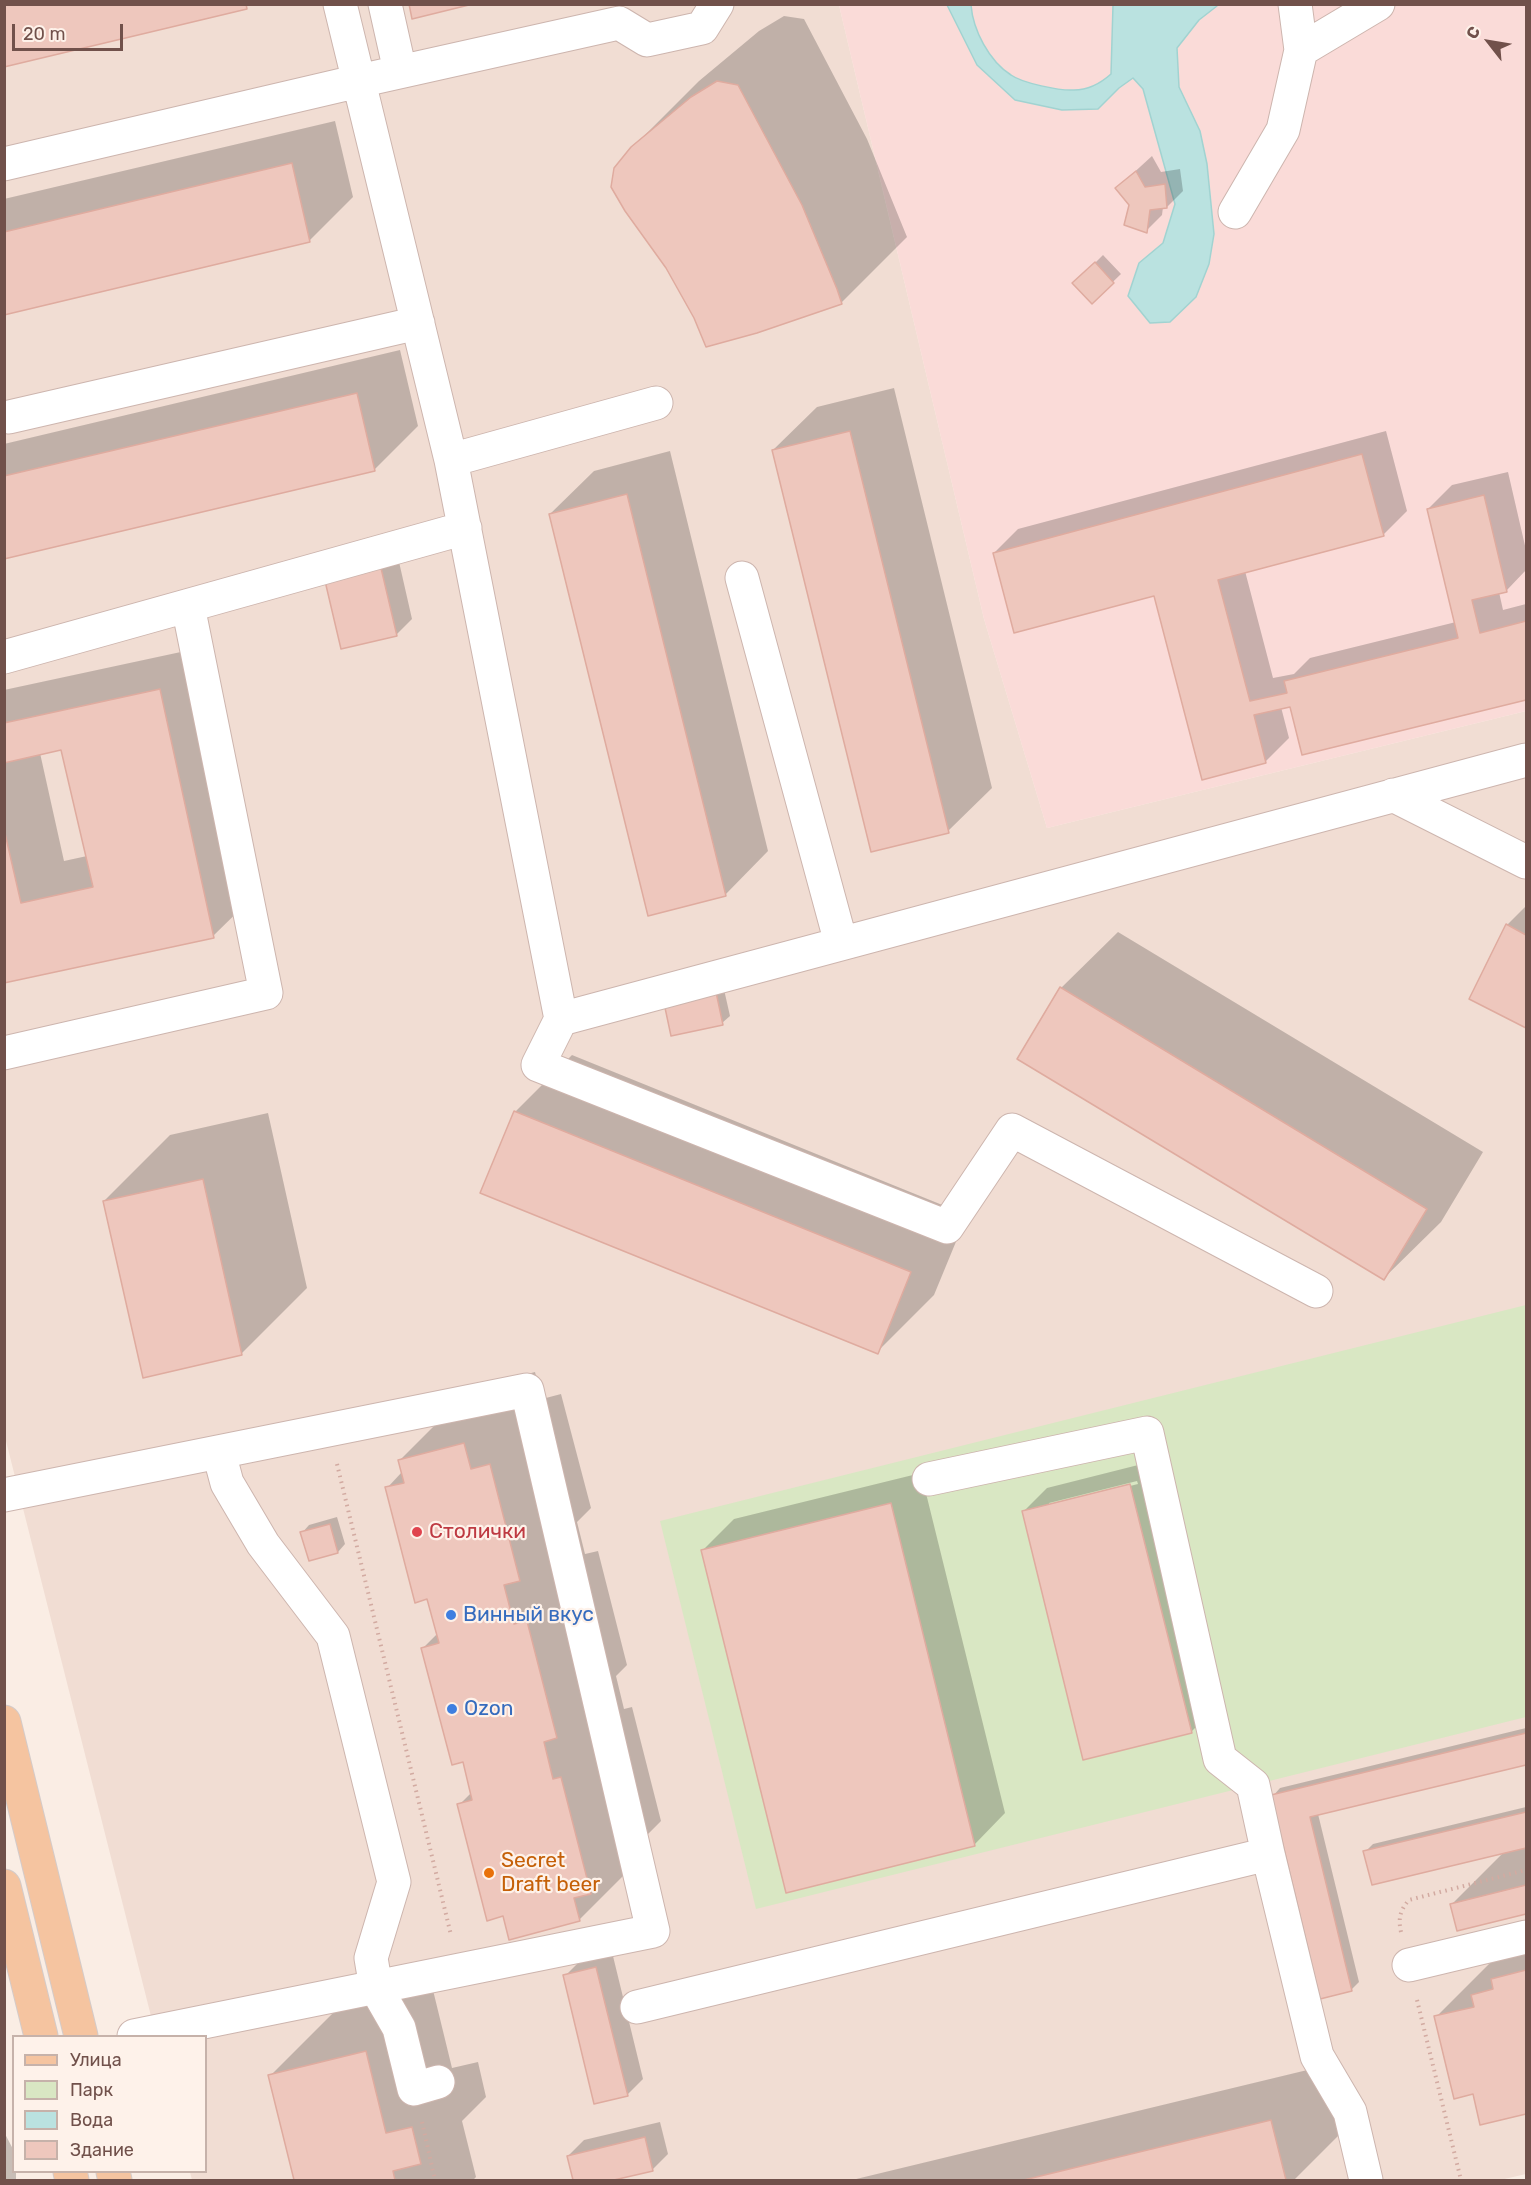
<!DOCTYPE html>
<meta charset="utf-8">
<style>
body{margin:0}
#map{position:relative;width:1531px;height:2185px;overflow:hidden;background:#faede4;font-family:Rubik,sans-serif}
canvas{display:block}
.frame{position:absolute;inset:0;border:6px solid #71514b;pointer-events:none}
.legend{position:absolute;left:12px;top:2035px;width:195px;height:138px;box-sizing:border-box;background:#fef2ea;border:2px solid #c6b2aa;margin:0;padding:8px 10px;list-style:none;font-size:18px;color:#71514b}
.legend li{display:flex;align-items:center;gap:12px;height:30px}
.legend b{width:30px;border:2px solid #c6b2aa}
.north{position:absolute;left:1459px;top:12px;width:60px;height:60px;-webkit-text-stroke:4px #fef2ea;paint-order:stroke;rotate:301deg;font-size:16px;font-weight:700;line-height:24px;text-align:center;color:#71514b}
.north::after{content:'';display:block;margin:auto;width:21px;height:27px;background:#71514b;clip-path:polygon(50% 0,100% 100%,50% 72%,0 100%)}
.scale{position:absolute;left:12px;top:24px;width:111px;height:27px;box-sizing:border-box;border:3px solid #71514b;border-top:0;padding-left:8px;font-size:18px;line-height:21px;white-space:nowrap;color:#71514b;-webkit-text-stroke:4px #fef2ea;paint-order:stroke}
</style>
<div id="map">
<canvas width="1531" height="2185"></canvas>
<div class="frame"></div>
<ul class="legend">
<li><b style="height:8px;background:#f5c4a0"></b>Улица</li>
<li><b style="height:16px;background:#d9e7c3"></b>Парк</li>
<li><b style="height:16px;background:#bae2e0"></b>Вода</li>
<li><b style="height:16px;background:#eec7bd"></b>Здание</li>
</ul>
<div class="north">С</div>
<div class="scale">20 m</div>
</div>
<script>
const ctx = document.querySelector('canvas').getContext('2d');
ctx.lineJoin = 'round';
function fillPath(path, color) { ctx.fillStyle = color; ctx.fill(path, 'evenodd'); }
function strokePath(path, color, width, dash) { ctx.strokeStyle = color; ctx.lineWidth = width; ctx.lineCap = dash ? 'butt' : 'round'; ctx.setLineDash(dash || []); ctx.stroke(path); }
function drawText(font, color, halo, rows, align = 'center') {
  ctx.font = font + ' Rubik,sans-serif'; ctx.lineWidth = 4.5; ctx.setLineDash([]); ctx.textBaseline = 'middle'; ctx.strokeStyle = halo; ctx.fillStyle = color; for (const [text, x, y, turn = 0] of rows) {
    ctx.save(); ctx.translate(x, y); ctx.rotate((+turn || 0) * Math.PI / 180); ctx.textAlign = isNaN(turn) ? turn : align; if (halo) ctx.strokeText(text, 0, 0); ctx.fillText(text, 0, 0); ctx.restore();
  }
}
const residential = new Path2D(`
 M4 5H839L984 619 1047 828 1526 711V2174L1500 2180H192L190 2172H206V2036H156L5 1437Z`);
const commercial = new Path2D(`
 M839 5H1526V711L1047 828 984 619Z`);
const green = new Path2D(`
 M1526 1305V1717L756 1909 660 1521Z`);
const water = new Path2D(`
 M947 5H971C973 30 989 61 1011 75 1022 83 1060 91 1074 90 1088 90 1101 83 1111 74L1113 5H1217V6L1199 20 1177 48 1179 87 1200 131 1207 164 1214 234 1209 264 1196 297 1170 322 1150 323 1128 296 1139 263 1163 243 1175 204 1143 89 1133 78 1119 88 1098 109 1062 110 1015 100 977 65Z`);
const shadow = new Path2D(`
 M784 16 804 19 867 139 907 237 841 303 632 148 699 81 759 31Z
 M335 121 353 197 310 240 4 313V199Z
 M1152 156 1161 172 1180 169 1183 191 1167 207H1163L1162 215 1146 231 1117 188Z
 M1103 255 1121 274 1092 302 1075 283Z
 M400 350 418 426 374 470 4 558V444Z
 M894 388 992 788 948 831 773 450 817 407Z
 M1386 431 1407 511 1383 535 1245 571 1273 678 1294 674 1310 658 1456 622 1428 509 1452 485 1508 472 1526 550V570L1507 590 1499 592 1503 610 1526 604V698L1303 753 1291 705 1281 707 1289 738 1265 762 1155 594 994 553 1018 529Z
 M670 451 768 851 725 895 550 514 594 471Z
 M397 553 412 619 396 635 327 581Z
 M204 647 257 893 213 936 4 982V690ZM63 748 87 856 64 861 40 753Z
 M1526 906V1026L1471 998 1507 925Z
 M1118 932 1483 1152 1441 1222 1384 1278 1061 988Z
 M723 985 730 1016 722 1023 672 1034Z
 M572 1055 967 1215 934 1295 877 1352 515 1112Z
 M268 1113 307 1288 241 1354 104 1201 170 1135Z
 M535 1372 542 1399 561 1394 591 1508 577 1522 585 1554 598 1551 627 1665 616 1676 624 1709 632 1707 661 1821 647 1835 651 1848 579 1920 504 1915 459 1805 472 1792 464 1760 423 1648 438 1633 428 1597 387 1488 402 1472 399 1461 471 1389Z
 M1154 1461 1215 1708 1191 1732 1023 1512 1047 1488ZM1137 1481 1138 1484 1049 1506V1503Z
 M921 1473 1005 1813 974 1845 703 1550 734 1519Z
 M337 1517 345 1544 338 1552 302 1533 309 1525Z
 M1526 1728V1763L1318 1814 1359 1982 1351 1990 1273 1796 1280 1788Z
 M1526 1807V1913L1458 1929 1452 1904 1504 1852H1365L1373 1844Z
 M1526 1942V2112L1482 2123 1474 2092 1436 2017 1502 1951Z
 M612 1952 643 2079 627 2095 565 1976 581 1960Z
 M432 1986 452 2068 478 2062 486 2097 462 2121 476 2177 473 2180H296L270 2076 336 2010Z
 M1328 2065 1344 2130 1294 2180H852Z
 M660 2122 668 2154 652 2170 607 2180H574L568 2156 584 2140Z
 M4 2132 14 2151V2172H16V2180H4Z`);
const building = new Path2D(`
 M4 4H246L247 9 4 67Z
 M409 4H473L412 19Z
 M717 81 738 85 802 205 837 289 842 304 757 333 706 347 694 318 666 268 625 211 611 187 614 168 631 147 691 97Z
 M292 163 310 242 4 315V232Z
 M1136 171 1145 187 1165 184 1167 208 1150 210 1147 233 1124 225 1129 205 1115 188Z
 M1095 262 1114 283 1092 304 1072 283Z
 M357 393 375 471 4 559V476Z
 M850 431 949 833 871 852 772 450Z
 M1362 454 1384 536 1218 580 1250 701 1287 693 1284 681 1458 638 1427 509 1484 495 1507 592 1472 600 1480 633 1526 621V700L1302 755 1290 707 1254 715 1266 763 1202 780 1154 596 1014 633 993 553Z
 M627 494 726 896 648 916 549 514Z
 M381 568 397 636 341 649 325 581Z
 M160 689 214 938 4 983V829L21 903 93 887 61 750 4 763V723Z
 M1506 924 1526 935V1028L1469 999Z
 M1060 987 1427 1209 1384 1280 1017 1059Z
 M716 992 723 1025 671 1036 664 1003Z
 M514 1111 911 1272 878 1354 480 1193Z
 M203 1179 242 1355 143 1378 103 1201Z
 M464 1443 471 1469 490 1464 520 1581 504 1585 514 1624 527 1621 557 1738 544 1742 553 1779 561 1777 591 1894 574 1898 580 1921 509 1940 503 1916 487 1921 457 1804 472 1800 463 1762 452 1765 421 1648 439 1643 427 1599 415 1603 385 1487 404 1483 398 1460Z
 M1130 1484 1192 1733 1083 1760 1022 1511Z
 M891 1503 975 1846 786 1893 701 1550Z
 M330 1524 338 1553 309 1561 300 1532Z
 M1526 1733V1765L1310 1817 1352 1991 1320 1999 1271 1795Z
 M1526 1812V1848L1372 1885 1363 1851Z
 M1526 1885V1914L1457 1931 1450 1904Z
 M596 1967 628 2096 594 2104 563 1975Z
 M1526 1970V2114L1480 2125 1473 2094 1454 2099 1434 2016 1474 2007 1471 1995 1493 1989 1491 1979Z
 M366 2051 386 2133 412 2127 421 2164 393 2171 395 2180H294L268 2075Z
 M1271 2120 1286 2180H1024Z
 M645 2137 653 2171 614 2180H573L567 2156Z`);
const path = new Path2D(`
 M337 1464 451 1935
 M1401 1932C1398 1919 1400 1910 1409 1900L1526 1870
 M1417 2000 1461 2180
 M422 2122 435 2180`);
const minor = new Path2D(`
 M340 4 451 460 561 1019 1526 760
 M385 4 400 71
 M1301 50 1378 4
 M4 164 359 81 619 23 647 40 702 28 717 4
 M1235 212 1283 130 1301 50 1295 4
 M9 417 418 323
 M451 460 656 403
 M742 578 841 943
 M4 657 465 528
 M1393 795 1526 862
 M561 1019 538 1065 947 1227 1012 1130 1316 1291
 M4 1053 266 993 188 606
 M219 1453 227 1483 263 1544 333 1636 394 1882 371 1958 376 1988 399 2028 414 2089 438 2082
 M929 1479 1147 1433 1220 1759 1253 1785 1268 1854
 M4 1495 527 1390 653 1931 134 2036
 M1409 1965 1526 1937
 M637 2007 1268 1854 1317 2056 1350 2112 1366 2180`);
const major = new Path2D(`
 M4 1722 81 2036
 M4 1886 41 2036
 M70 2172 72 2180
 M113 2172 115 2180`);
const markers = [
 [417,1532,6,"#e0444e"],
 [451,1615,6,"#3f7fe0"],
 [452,1709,6,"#3f7fe0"],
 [489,1873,6,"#e8710a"]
];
const healthNames = [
 ["Столички",429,1532]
];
const shopNames = [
 ["Винный вкус",463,1615],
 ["Ozon",464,1709]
];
const foodNames = [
 ["Secret",501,1861],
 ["Draft beer",501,1885]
];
fillPath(residential, '#f1ddd3');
fillPath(commercial, '#fadbd8');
fillPath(green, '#d9e7c3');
fillPath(water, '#bae2e0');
strokePath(water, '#a1d3d1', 1.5);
fillPath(shadow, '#0003');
fillPath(building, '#eec7bd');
strokePath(building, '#dfab9f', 1.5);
strokePath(minor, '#cdb5ae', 35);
strokePath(major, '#d4cbc9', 35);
strokePath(path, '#d2aaa1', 4, [1.5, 4.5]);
strokePath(minor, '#fff', 33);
strokePath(major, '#f5c4a0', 33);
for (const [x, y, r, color] of markers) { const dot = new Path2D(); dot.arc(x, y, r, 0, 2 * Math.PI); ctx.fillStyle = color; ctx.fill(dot); strokePath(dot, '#fef2ea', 2); }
drawText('21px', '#be3a42', '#fef2ea', healthNames, 'left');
drawText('21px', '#366cbe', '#fef2ea', shopNames, 'left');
drawText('21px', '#c56008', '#fef2ea', foodNames, 'left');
</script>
